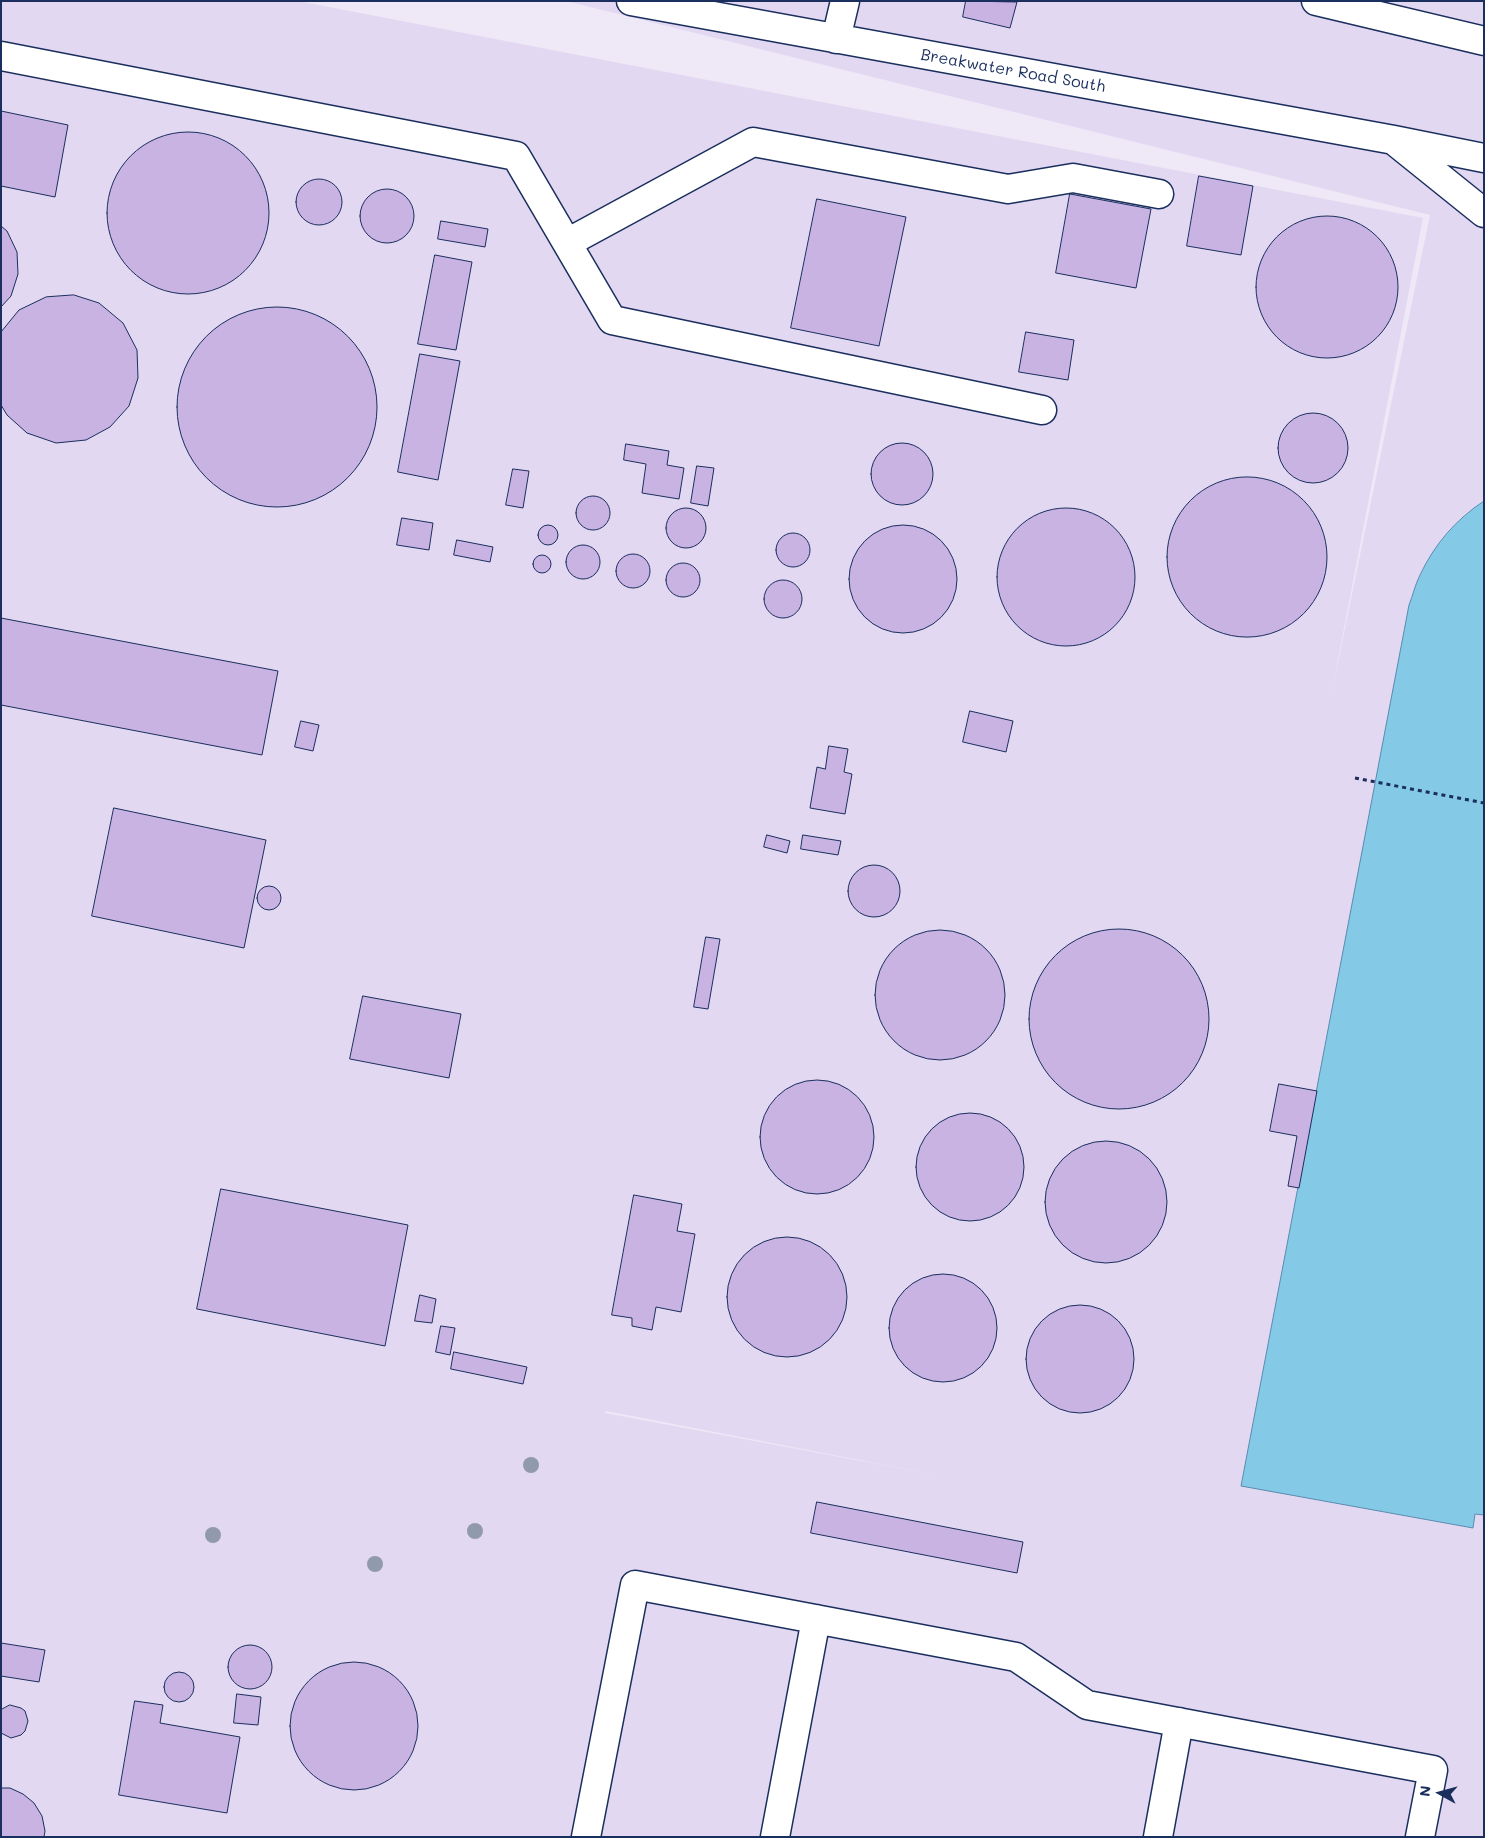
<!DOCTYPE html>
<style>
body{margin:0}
#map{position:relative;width:1485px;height:1838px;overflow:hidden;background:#eee8f7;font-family:Mali,sans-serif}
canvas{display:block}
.frame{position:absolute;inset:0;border:2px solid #1b2f5e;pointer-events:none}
.north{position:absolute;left:1415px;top:1768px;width:50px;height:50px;-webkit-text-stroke:4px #fff;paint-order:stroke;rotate:277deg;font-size:14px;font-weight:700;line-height:20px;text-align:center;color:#1b2f5e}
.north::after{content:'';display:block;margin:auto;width:18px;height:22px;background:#1b2f5e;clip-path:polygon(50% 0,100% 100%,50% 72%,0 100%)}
</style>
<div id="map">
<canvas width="1485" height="1838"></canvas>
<div class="frame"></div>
<div class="north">N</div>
</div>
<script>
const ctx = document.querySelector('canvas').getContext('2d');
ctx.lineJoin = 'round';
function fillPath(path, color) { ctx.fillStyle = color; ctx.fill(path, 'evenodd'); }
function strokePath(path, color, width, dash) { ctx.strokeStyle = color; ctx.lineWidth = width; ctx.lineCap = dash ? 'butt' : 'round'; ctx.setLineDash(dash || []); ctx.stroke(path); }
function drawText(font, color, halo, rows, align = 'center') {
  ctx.font = font + ' Mali,sans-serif'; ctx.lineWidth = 4; ctx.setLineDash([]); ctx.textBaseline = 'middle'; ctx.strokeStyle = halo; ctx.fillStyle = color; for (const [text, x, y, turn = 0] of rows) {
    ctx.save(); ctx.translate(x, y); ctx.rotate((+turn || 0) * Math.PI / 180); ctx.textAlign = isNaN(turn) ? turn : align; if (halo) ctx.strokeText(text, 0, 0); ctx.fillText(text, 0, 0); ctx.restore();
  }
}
const built = new Path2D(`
 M1 1H298L1423 218 1331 696 1430 215 566 1H1484V501L1466 513 1447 533 1432 554 1419 576 1241 1485 1472 1528 1475 1514 1484 1515V1837H1ZM606 1411 942 1476 605 1413Z`);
const water = new Path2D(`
 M1484 501V1515L1475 1514 1473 1528 1241 1486 1409 605C1413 595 1415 585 1420 575 1434 545 1456 519 1484 501Z`);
const building = new Path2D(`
 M966 1 1017 2 1010 28 963 17Z
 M1 111 68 125 55 197 1 186Z
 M107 213a81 81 0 1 1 162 0a81 81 0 1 1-162 0Z
 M1199 176 1253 186 1241 255 1187 246Z
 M296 202a23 23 0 1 1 46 0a23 23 0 1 1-46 0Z
 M360 216a27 27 0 1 1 54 0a27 27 0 1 1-54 0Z
 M1070 194 1151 209 1136 288 1056 273Z
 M817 199 906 217 879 346 791 328Z
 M1256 287a71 71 0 1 1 142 0a71 71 0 1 1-142 0Z
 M441 221 488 229 485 247 438 239Z
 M1 226 7 231 17 252 18 274 11 296 1 307Z
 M435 255 472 262 456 350 418 344Z
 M74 295 99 303 123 323 137 350 138 378 129 406 110 427 86 440 56 443 27 433 7 415 1 405V332L19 310 46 297Z
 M177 407a100 100 0 1 1 200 0a100 100 0 1 1-200 0Z
 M1026 332 1074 340 1068 380 1019 372Z
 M420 354 460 361 438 480 398 472Z
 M1278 448a35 35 0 1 1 70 0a35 35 0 1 1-70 0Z
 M871 474a31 31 0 1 1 62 0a31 31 0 1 1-62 0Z
 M626 444 669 451 667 465 684 468 679 499 642 493 646 464 624 460Z
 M697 466 714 468 708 506 691 503Z
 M513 469 529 471 523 508 506 505Z
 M1167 557a80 80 0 1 1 160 0a80 80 0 1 1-160 0Z
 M576 513a17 17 0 1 1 34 0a17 17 0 1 1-34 0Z
 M666 528a20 20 0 1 1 40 0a20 20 0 1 1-40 0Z
 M997 577a69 69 0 1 1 138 0a69 69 0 1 1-138 0Z
 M402 518 433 523 429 550 397 545Z
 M849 579a54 54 0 1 1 108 0a54 54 0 1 1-108 0Z
 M538 535a10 10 0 1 1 20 0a10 10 0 1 1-20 0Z
 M776 550a17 17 0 1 1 34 0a17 17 0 1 1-34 0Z
 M457 540 493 547 490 562 454 555Z
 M566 562a17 17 0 1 1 34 0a17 17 0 1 1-34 0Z
 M616 571a17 17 0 1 1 34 0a17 17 0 1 1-34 0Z
 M533 564a9 9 0 1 1 18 0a9 9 0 1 1-18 0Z
 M666 580a17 17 0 1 1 34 0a17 17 0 1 1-34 0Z
 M764 599a19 19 0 1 1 38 0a19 19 0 1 1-38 0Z
 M1 618 278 671 262 755 1 705Z
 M970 711 1013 721 1006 752 963 742Z
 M301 721 319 725 313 751 295 747Z
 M829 746 848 749 844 772 852 774 845 814 810 808 817 767 825 769Z
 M114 808 266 840 244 948 92 916Z
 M767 835 790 841 787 853 764 847Z
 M803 835 841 841 838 855 801 849Z
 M848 891a26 26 0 1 1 52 0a26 26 0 1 1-52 0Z
 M257 898a12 12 0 1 1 24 0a12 12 0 1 1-24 0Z
 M1029 1019a90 90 0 1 1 180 0a90 90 0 1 1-180 0Z
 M875 995a65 65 0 1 1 130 0a65 65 0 1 1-130 0Z
 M706 937 720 939 708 1009 694 1007Z
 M363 996 461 1014 449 1078 350 1059Z
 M760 1137a57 57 0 1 1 114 0a57 57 0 1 1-114 0Z
 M1279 1084 1317 1091 1299 1188 1288 1186 1297 1136 1270 1131Z
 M916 1167a54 54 0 1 1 108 0a54 54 0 1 1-108 0Z
 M1045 1202a61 61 0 1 1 122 0a61 61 0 1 1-122 0Z
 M221 1189 408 1225 385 1346 197 1309Z
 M634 1195 682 1204 677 1231 695 1234 681 1312 656 1307 652 1330 632 1326V1318L612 1315Z
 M727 1297a60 60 0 1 1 120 0a60 60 0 1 1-120 0Z
 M889 1328a54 54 0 1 1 108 0a54 54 0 1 1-108 0Z
 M420 1295 436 1299 432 1323 415 1321Z
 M1026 1359a54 54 0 1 1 108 0a54 54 0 1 1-108 0Z
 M441 1326 455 1328 450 1355 436 1352Z
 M454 1352 527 1367 523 1384 451 1369Z
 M817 1502 1023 1542 1017 1573 811 1533Z
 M1 1643 45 1650 39 1682 1 1676Z
 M228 1667a22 22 0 1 1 44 0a22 22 0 1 1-44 0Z
 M290 1726a64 64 0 1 1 128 0a64 64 0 1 1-128 0Z
 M164 1687a15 15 0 1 1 30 0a15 15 0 1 1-30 0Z
 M237 1694 261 1697 258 1725 234 1723Z
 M135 1701 163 1705 160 1723 240 1737 227 1813 119 1795Z
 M10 1705 21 1708 25 1711 28 1721 25 1731 21 1735 11 1738 1 1733V1710Z
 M1 1788H10L23 1794 34 1803 42 1816 45 1831 44 1837H1Z`);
const path = new Path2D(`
 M1355 778 1484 803`);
const minor = new Path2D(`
 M631 1 1394 140 1484 158
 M1316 1 1484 41
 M836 39 845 1
 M1 56 516 156 612 320 1042 410
 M1397 143 1484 213
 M567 243 753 142 1008 189 1073 178 1159 194
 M586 1837 635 1585 1016 1657 1087 1705 1433 1770 1420 1837
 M775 1837 816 1619
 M1158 1837 1179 1722`);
const trees = [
 [531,1465],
 [475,1531],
 [213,1535],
 [375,1564]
];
const streetNames = [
 ["Breakwater Road South",1013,71,10]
];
fillPath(built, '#e3d8f1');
fillPath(water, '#84c9e6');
strokePath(water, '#5a8bb0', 1);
fillPath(building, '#c8b3e3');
strokePath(building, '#1b2f5e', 1);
strokePath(minor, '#1b2f5e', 31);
strokePath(path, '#1b2f5e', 3, [4, 4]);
strokePath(minor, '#fff', 28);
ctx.fillStyle = '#909aab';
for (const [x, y] of trees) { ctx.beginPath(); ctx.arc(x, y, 8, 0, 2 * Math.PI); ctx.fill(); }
drawText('16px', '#1b2f5e', '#fff', streetNames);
</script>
